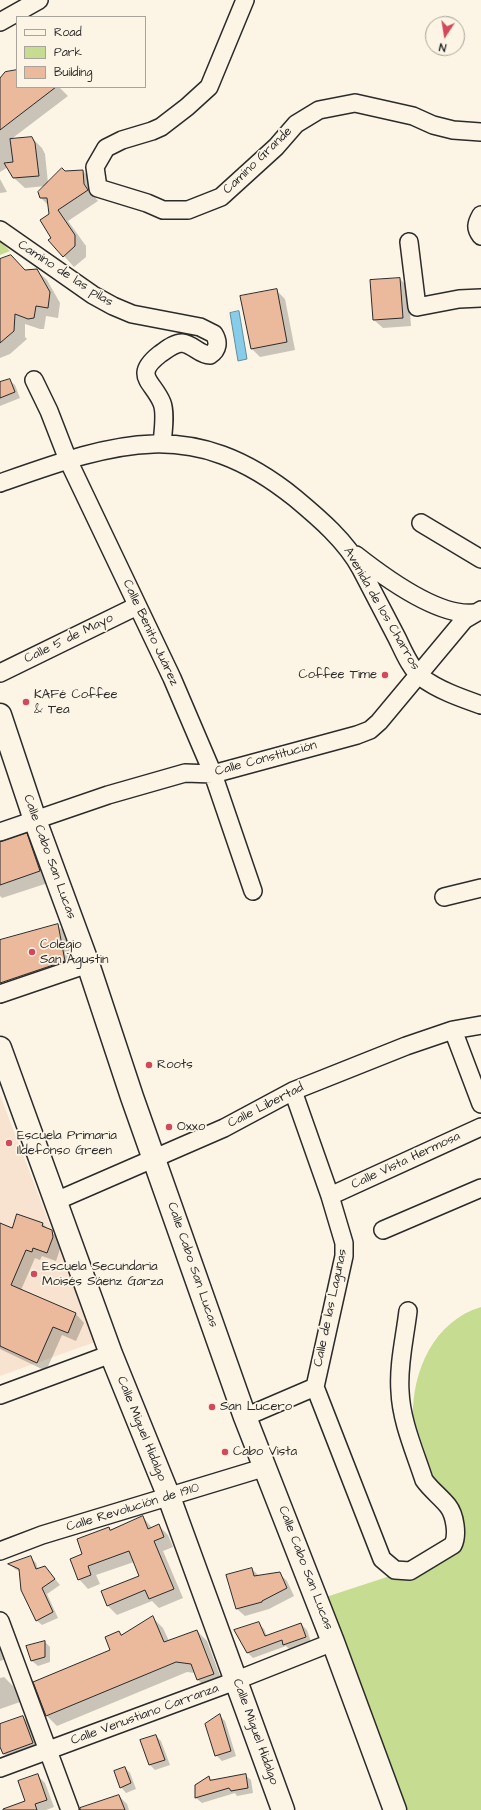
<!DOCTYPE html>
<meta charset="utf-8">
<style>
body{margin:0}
#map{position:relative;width:481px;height:1810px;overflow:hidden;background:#fcf5e5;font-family:"Architects Daughter",sans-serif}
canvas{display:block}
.legend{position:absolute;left:16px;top:16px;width:130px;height:72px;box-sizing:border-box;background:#fcf5e5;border:1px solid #a8a49b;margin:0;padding:5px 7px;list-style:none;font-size:12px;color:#2b2b2b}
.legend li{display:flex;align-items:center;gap:8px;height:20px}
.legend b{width:20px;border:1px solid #a8a49b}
.north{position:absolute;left:425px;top:16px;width:40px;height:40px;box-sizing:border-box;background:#fcf5e5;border:1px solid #a8a49b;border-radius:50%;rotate:192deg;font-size:11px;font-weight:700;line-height:16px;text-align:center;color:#2b2b2b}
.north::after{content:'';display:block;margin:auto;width:14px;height:18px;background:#d1495b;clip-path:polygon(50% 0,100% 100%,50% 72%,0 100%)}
</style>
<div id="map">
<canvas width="481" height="1810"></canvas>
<ul class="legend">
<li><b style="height:5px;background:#fcf5e5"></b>Road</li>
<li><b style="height:11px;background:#c6dc91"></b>Park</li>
<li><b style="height:11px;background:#ebb99c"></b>Building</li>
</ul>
<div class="north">N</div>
</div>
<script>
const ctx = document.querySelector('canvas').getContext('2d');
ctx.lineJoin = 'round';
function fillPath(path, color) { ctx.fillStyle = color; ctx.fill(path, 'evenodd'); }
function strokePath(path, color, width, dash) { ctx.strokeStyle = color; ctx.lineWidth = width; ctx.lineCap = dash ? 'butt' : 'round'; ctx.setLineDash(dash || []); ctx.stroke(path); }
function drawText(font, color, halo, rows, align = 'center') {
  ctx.font = font + ' "Architects Daughter",sans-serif'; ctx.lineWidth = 3.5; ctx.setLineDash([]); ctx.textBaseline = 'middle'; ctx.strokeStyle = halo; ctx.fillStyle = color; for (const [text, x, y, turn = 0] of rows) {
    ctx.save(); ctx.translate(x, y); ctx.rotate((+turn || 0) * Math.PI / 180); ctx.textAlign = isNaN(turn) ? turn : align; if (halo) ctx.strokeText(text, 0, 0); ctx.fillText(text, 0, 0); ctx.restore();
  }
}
const built = new Path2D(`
 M0 1095 95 1342 0 1376Z`);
const green = new Path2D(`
 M0 241 10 251 0 255Z
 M481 1307V1810H404L326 1597 390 1576 458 1548 413 1417C412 1371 434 1321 481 1307Z`);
const water = new Path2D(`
 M239 311 247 359 238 361 230 313Z`);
const shadow = new Path2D(`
 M17 72V87H59L68 96 10 140 32 138 42 148 45 154 48 183 65 172 83 171 93 182 94 196 98 201 68 221 86 246V257L74 267 64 256 53 238 49 206 41 198 46 186 25 188 14 178 8 167 0 172V79Z
 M0 179 7 192 0 193Z
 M0 260 25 271 36 270 47 280 60 303 58 318 46 316 44 329H40L25 324V337L27 339 10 354 0 358Z
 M400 279 408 287 411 326 383 328 374 320 371 281Z
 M276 290 285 299 295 350 260 357 252 349Z
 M9 380 15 385 20 398 0 406V383Z
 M26 835 37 845 51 882 2 898 0 896V843Z
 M58 926 69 936 75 972 0 992V941Z
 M18 1215 43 1224 60 1240 61 1246 56 1261 42 1256 40 1260 35 1258 21 1290 76 1314 84 1323 76 1341 62 1335 46 1371 0 1349V1224L13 1229Z
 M143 1517 152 1528 158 1525 168 1535 173 1547 163 1551 183 1598 159 1608 152 1601 117 1615 108 1606 140 1576 134 1562 96 1575 100 1584 88 1589 79 1579 83 1555 109 1529 111 1530Z
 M30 1557 36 1563 38 1569 45 1567 60 1585 47 1594 58 1618 42 1625 36 1620 21 1572 15 1569 10 1565Z
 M252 1569 259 1576 279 1573 287 1581 294 1596 269 1609 245 1616 237 1609Z
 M153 1618 163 1628 169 1641 197 1631 207 1641 223 1684 207 1689 197 1679 195 1673 187 1672 57 1726 47 1716 35 1683 111 1651 119 1632 122 1635Z
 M259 1624 264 1629 267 1636 301 1624 307 1630 311 1642 290 1650 286 1646 253 1658 247 1652Z
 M45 1642 50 1647V1662L38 1666 32 1661 28 1647Z
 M0 1647 6 1659 0 1661Z
 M4 1677 14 1687 20 1702 0 1709V1678Z
 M220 1716 225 1721 236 1756 222 1761 216 1755Z
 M23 1717 31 1725 41 1752 12 1762 4 1754 0 1744V1725Z
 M156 1736 161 1741 170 1765 155 1770 150 1765Z
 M125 1768 130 1773 136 1789 126 1793 121 1787Z
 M245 1775 251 1780 253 1793 237 1796 235 1793 202 1803 196 1798V1785L209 1777 212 1781Z
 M38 1776 45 1783 54 1807 46 1810H20L26 1801Z
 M119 1796 127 1804 129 1810H98Z`);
const building = new Path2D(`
 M17 70V87H56L0 130V78L5 72Z
 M32 137 35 143 39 176 13 178 4 163 13 162 10 139Z
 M62 168 65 171 83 170 84 184 88 190 58 210 75 235V246L63 257 48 240 51 238 40 220 49 214 47 198H40L38 192Z
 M11 255 25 270 37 269 50 292 48 308 36 306 34 318 28 319 15 314 14 331 0 343V259Z
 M400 278 403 318 373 320 370 280Z
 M277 289 287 342 251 349 240 296Z
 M10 379 15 392 0 398V382Z
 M27 833 40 871 0 885V842Z
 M58 924 65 961 0 983V940Z
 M17 1214 43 1223 42 1226 52 1230 53 1237 47 1253 33 1248 32 1252 26 1250 11 1285 76 1313 68 1333 53 1327 37 1363 0 1346V1223L12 1228Z
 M143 1516 148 1529 159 1524 164 1537 154 1541 174 1589 149 1599 145 1590 107 1606 101 1591 139 1576 129 1551 88 1566 91 1575 78 1580 70 1559 82 1554 77 1539 109 1527 110 1530Z
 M31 1556 36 1569 45 1566 55 1579 42 1588 53 1612 36 1621 21 1590 19 1569 8 1564Z
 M252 1568 254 1576 280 1572 287 1588 262 1601V1602L236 1609 226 1575Z
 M153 1616 164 1642 197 1630 214 1674 197 1680 191 1664 176 1662 46 1716 33 1682 110 1650 105 1637 119 1631 121 1635Z
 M259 1622 265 1636 301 1623 306 1637 283 1645 282 1640 247 1653 234 1630Z
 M45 1641V1657L31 1661 26 1646Z
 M220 1714 231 1751 215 1756 205 1724Z
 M23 1716 33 1743 3 1754 0 1747V1724Z
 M156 1735 165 1760 149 1765 140 1740Z
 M125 1767 131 1783 120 1788 114 1771Z
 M38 1774 47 1800 35 1804 37 1810H3V1809L25 1801 18 1781Z
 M246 1774 248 1788 231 1791 229 1788 195 1798V1785L209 1776 210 1780Z
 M119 1795 125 1810H80V1808Z`);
const minor = new Path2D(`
 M245 0 209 87 187 107 161 127 152 131 122 140 106 148 95 167 98 188 147 203 163 210H188L221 197 276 147 296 124 319 110 355 103 413 116 433 125 453 130 481 132
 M0 22 39 0
 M481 215C476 224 475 228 481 236
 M0 230 93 295 113 306 132 314 200 327 214 334C219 342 218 350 210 355 199 355 193 344 182 343 174 343 166 350 160 354 132 376 153 381 162 403 166 413 163 433 162 443
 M409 242 417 307 459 299 481 298
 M34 380 49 411 68 460 172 678 213 774 253 891
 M0 483C114 443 191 414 295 498 319 518 346 541 361 569 373 592 385 615 397 638 403 650 410 668 421 677 438 690 461 698 481 705
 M421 523 481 559
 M356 555C384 577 438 617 474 613
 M0 673 137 606
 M0 832 108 795 185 773 213 774 357 735 370 730 379 722 464 620 481 610
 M444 897 481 888
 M0 994 88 964
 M453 1030 481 1104
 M330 1196 481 1127
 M56 1201 224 1128 293 1091 406 1046 453 1030 481 1025
 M383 1230 481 1188
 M315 1387 382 1559 395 1570 410 1571 453 1545C458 1535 455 1515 448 1506 441 1497 431 1490 424 1480 415 1452 401 1421 400 1391 398 1365 405 1337 408 1311
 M0 1395 111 1354
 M245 1417 315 1387 344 1256V1243L330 1196 293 1091
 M0 1551 42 1535 266 1467
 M0 1621 70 1810
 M0 1768 227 1684 333 1642`);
const major = new Path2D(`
 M0 715 35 820 88 964 132 1097 245 1417 333 1642 395 1810
 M0 1048 111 1354 169 1497 283 1810`);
const markers = [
 [385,675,4,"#d1495b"],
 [26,702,4,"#d1495b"],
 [32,952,4,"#d1495b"],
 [149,1065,4,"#d1495b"],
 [169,1127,4,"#d1495b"],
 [9,1143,4,"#d1495b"],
 [34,1274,4,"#d1495b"],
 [212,1407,4,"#d1495b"],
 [225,1452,4,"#d1495b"]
];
const streetNames = [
 ["Camino Grande",258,161,-44],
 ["Camino de las pilas",65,274,33],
 ["Avenida de los Charros",381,609,60],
 ["Calle Benito Juárez",150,633,65],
 ["Calle 5 de Mayo",69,639,-26],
 ["Calle Constitución",266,759,-15],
 ["Calle Cabo San Lucas",49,857,70],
 ["Calle Libertad",266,1106,-27],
 ["Calle Vista Hermosa",406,1161,-25],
 ["Calle Cabo San Lucas",192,1265,71],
 ["Calle de las Lagunas",331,1308,-78],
 ["Calle Miguel Hidalgo",141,1429,68],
 ["Calle Revolución de 1910",133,1508,-17],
 ["Calle Cabo San Lucas",305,1568,69],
 ["Calle Venustiano Carranza",145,1715,-20],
 ["Calle Miguel Hidalgo",255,1732,70]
];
const poiNames = [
 ["Coffee Time",377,675,"right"],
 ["KAFé Coffee",34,695],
 ["& Tea",34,710],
 ["Colegio",40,945],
 ["San Agustin",40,960],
 ["Roots",157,1065],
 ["Oxxo",177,1127],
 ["Escuela Primaria",17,1136],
 ["Ildefonso Green",17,1151],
 ["Escuela Secundaria",42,1267],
 ["Moisés Sáenz Garza",42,1282],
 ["San Lucero",220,1407],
 ["Cabo Vista",233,1452]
];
fillPath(built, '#f7e3cf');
fillPath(green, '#c6dc91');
fillPath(water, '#87cde9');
strokePath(water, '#628c9d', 1);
fillPath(shadow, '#0003');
fillPath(building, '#ebb99c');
strokePath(building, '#2b2b2b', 1);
strokePath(minor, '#2b2b2b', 20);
strokePath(major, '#2b2b2b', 25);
strokePath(minor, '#fcf5e5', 17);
strokePath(major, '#fcf5e5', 22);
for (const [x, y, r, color] of markers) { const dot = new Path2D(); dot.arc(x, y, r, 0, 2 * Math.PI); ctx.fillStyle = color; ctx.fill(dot); strokePath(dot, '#fcf5e5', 1.5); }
drawText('13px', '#2b2b2b', '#fcf5e5', streetNames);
drawText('13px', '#2b2b2b', '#fcf5e5', poiNames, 'left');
</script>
